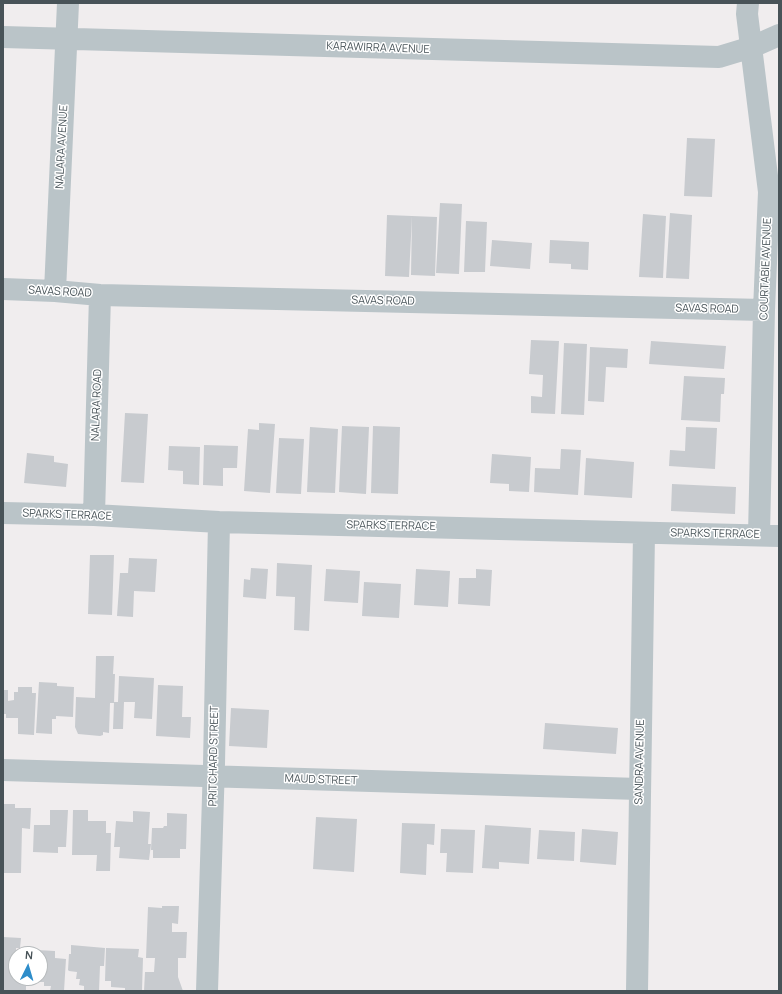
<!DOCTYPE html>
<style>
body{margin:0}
#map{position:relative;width:782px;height:994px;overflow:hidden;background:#f0edee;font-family:Manrope,sans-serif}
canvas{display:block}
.frame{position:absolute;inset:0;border:4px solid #485358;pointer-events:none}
.north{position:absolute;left:8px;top:946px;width:40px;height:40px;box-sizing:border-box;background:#fff;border:1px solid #b6babc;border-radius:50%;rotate:5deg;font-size:11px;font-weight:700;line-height:16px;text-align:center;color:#485358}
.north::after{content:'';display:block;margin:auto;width:14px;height:18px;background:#2e8dca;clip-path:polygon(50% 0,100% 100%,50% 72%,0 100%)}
</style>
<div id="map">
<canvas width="782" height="994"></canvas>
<div class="frame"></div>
<div class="north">N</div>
</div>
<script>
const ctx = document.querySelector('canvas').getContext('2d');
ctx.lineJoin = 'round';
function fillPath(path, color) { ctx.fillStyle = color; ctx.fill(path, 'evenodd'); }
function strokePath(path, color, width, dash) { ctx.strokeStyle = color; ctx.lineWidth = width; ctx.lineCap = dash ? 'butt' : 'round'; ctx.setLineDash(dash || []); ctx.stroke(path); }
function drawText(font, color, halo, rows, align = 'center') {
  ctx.font = font + ' Manrope,sans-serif'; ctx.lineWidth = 3; ctx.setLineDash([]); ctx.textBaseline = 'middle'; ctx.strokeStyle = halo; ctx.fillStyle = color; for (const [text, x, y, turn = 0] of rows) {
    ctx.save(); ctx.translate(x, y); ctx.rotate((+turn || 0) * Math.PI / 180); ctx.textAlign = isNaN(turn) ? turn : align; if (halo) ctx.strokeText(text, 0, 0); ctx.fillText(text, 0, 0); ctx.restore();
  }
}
const building = new Path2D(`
 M687 138 715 139 712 197 684 196Z
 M440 203 462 204 459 274 436 273Z
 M670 213 692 215 689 279 666 278Z
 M643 214 666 216 663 278 639 277Z
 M387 215 412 216 409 277 385 276Z
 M412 216 437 217 435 276 411 275Z
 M466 221 487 222 485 272H464Z
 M492 240 532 243 530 269 490 266Z
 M550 240 589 242 588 270 571 269V264L549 263Z
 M531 340 559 341 555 414 531 413V396L542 397 543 375 529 374Z
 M651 341 726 346 724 369 649 364Z
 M564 343 587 344 584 415 561 414Z
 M590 347 628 349 627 368 606 367 604 402 588 401Z
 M684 376 725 378 724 394H721L720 422 681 420Z
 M125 413 148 414 144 483 121 482Z
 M259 423 275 424 270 493 244 491 248 429 259 430Z
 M342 426 369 427 366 494 339 492Z
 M373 426 400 427 398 494 371 493Z
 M310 427 338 429 335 493 307 492Z
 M686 427 717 428 715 469 669 466 670 450 685 451Z
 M279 438 304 439 301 494 276 493Z
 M204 445 238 446 237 468H223V486L203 485Z
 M169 446 200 447 199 485 183 484V471L168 470Z
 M561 449 581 450 578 495 534 492 535 468 560 469Z
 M27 453 54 456V462L68 464 66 487 24 483Z
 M492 454 531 457 529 492 509 491V484L490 483Z
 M586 458 634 462 632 498 584 495Z
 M672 484 736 487 735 514 671 511Z
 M90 555H114L112 615 88 614Z
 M129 558 157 559 155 592 134 591 133 617 117 616 120 573H128Z
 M277 563 312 565 309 631 294 630 295 597 276 596Z
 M251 568 268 569 266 599 243 597 244 579 250 580Z
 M326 569 360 571 358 603 324 601Z
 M416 569 450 571 448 607 414 605Z
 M476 569 492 570 490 606 458 604 459 578H476Z
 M364 582 401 584 399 618 362 616Z
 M96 656H114L113 674H115L114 703H110L109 733 103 732V735L100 736 78 734 75 727 76 697 95 698Z
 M119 676 154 678 152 719 134 718 135 702H124L123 729H113L114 702H118Z
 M39 682 57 683V686L74 687 73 717 56 716V719H52V734L36 733Z
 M158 685 183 686 182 717H191L190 738 156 736Z
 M18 687H32V693H36L34 735 18 734V718H6V714H3V690H8V701L14 700V692H18Z
 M231 708 269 710 267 748 229 746Z
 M545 723 618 728 616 754 543 749Z
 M3 804H15V808H31L30 829 22 828 21 873H3Z
 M50 810H68L66 847H58V853L33 852 34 825H50Z
 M73 810H88V821H106V833H111L110 871H96L97 855H72Z
 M133 811 150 812 148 844H151L149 860 119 858 120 847H114L116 821 133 822Z
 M167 813 187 814 186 849H180V858H153V850H151L152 828H163L164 826H167Z
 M316 817 357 819 354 872 313 869Z
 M402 823 435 824 434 845 427 844 426 875 400 873Z
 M485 825 531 828 529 864 499 862V869L482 868Z
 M441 829 475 830 473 873 446 872 447 853H440Z
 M582 829 618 832 616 865 580 862Z
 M539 830 575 832 574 861 537 859Z
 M162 906H179L178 924 172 923V932H187L186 958H178V977L183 991H144L145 972H154L155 958H146L148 907 162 908Z
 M3 937 21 938 20 948H16V951L26 952V954H16V978H26V990L24 991H3Z
 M71 945 105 948 104 966H100L99 991H84V986L79 985 80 979H76L77 972 69 971 68 970 69 954H71Z
 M106 948 139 949 138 957 143 958 142 991H125V988L111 987V981H105Z
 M37 950 55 951V958L66 959 64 991H50L51 986H44V982H35V978H40V954H37Z`);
const minor = new Path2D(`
 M748 3 747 14 769 192 764 310 759 535
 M3 37 719 57 752 47 779 35
 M3 289 55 291 100 295 764 310
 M55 291 68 3
 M3 513 94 515 219 522 779 536
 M94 515 100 295
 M3 770 639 789
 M207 991 214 764 219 522
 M637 991 644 533`);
const streetNames = [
 ["KARAWIRRA AVENUE",378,48,2],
 ["NALARA AVENUE",62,147,-87],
 ["COURTABIE AVENUE",766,269,-88],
 ["SAVAS ROAD",60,292,3],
 ["SAVAS ROAD",383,301,1],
 ["SAVAS ROAD",707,309,1],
 ["NALARA ROAD",97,405,-88],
 ["SPARKS TERRACE",67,515,2],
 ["SPARKS TERRACE",391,526,1],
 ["SPARKS TERRACE",715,534,1],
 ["PRITCHARD STREET",214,756,-89],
 ["SANDRA AVENUE",640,762,-89],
 ["MAUD STREET",321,780,2]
];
fillPath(building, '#c8cbcf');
strokePath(minor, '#bac4c8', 22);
drawText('11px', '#485358', '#fff', streetNames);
</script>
